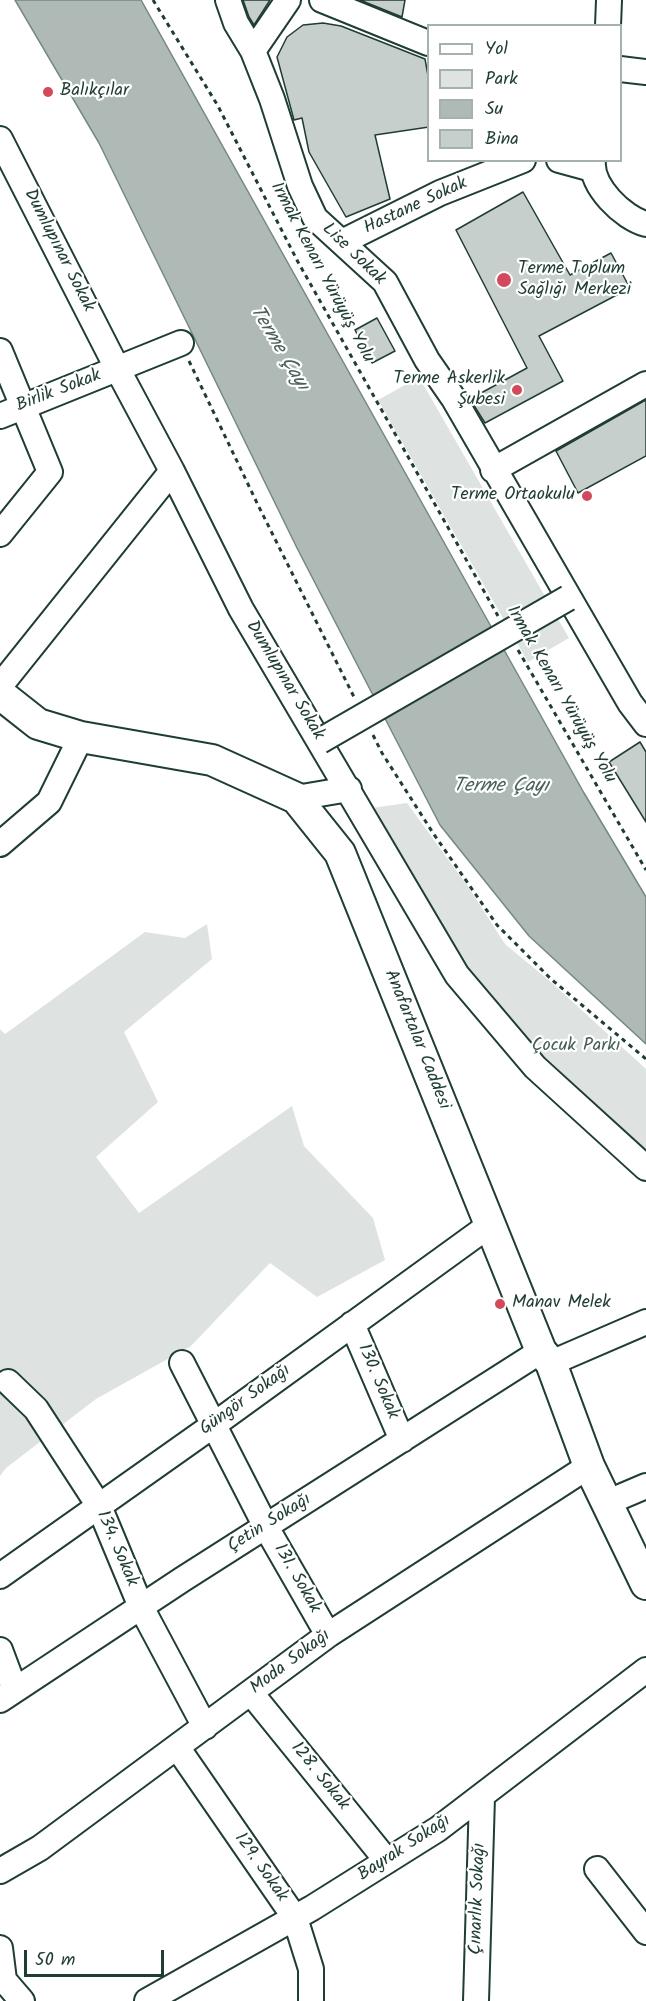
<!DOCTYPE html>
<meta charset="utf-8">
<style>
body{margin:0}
#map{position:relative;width:646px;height:2001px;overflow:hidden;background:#fff;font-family:Kalam,sans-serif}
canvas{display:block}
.legend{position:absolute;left:427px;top:24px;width:195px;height:138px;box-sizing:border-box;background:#fff;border:2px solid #a5b1ae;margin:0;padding:8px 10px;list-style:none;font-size:18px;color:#1f3d34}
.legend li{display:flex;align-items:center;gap:12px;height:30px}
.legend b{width:30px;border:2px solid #a5b1ae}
.scale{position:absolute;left:24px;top:1950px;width:140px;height:27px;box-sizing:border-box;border:3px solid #1f3d34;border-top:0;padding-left:8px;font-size:18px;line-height:21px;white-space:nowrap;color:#1f3d34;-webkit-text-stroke:4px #fff;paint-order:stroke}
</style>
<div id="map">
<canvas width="646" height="2001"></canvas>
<ul class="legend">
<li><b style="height:8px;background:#fff"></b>Yol</li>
<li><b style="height:16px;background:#dee3e2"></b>Park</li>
<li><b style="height:16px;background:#afbab7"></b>Su</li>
<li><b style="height:16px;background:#c7cfcc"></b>Bina</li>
</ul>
<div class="scale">50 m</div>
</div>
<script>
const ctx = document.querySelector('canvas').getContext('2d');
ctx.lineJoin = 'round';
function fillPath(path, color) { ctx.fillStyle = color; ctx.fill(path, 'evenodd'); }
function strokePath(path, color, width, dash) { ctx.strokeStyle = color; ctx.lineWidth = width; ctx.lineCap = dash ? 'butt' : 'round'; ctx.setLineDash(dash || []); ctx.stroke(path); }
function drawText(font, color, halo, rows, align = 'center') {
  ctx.font = font + ' Kalam,sans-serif'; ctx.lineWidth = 4.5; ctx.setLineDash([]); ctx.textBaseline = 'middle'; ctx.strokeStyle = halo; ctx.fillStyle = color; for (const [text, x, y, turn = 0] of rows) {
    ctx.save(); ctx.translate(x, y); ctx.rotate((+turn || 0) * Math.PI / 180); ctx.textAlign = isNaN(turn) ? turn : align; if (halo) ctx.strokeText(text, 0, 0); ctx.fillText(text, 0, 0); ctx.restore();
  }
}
const green = new Path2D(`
 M419 377 569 638 528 662 378 400Z
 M407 803 469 888 505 944 552 983 646 1069V1157L510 1030 351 811Z
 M207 924 212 959 124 1032 158 1102 96 1157 139 1213 292 1106 304 1146 373 1218 385 1260 317 1297 270 1263 191 1346 96 1399 6 1468 0 1476V1029L5 1034 145 932 185 938Z`);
const water = new Path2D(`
 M15 0H141L584 793 646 897V1044L529 936 440 825 297 548 99 143Z`);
const building = new Path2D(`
 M243 0H270L254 25 249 17Z
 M360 0H405L402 17Z
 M323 23 341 26 425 59 429 81V127L375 135 390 199 346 217 309 152 302 118 294 120 277 57 287 37 303 25Z
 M523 192 570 275 611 253 630 288 539 336 563 381 485 423 470 399 527 368 456 230Z
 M377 318 395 351 372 363 355 330Z
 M646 400V456L578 493 556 451Z
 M640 742 646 752V822L609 762Z`);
const path = new Path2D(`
 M153 0 218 106 298 262 498 616
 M189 361 258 505 354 697
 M518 650 646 870
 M373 735 382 753 433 833 497 925 551 979 646 1059`);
const minor = new Path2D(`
 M228 0 236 23 253 51 272 99 300 186 315 218 385 282 427 360 454 399 630 703 646 724
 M322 0 428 43
 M608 26 609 0
 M253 51 288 0
 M620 69 646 72
 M0 139 118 370 172 471 241 609 457 975 535 1067 646 1168
 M559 160 592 169
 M593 160C590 186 623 218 646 224
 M342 242 440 193 523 160
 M0 351 50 472 0 534
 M0 416 181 343
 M493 470 646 384
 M0 686 172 471
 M296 798 349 789
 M0 844 49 802 81 737
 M352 1324 402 1440
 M182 1363 266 1527 328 1635
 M551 1363 646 1322
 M8 1382 36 1409 99 1506 141 1607 205 1727
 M606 1503 646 1486
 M0 1576 215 1424 491 1224
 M0 1650 15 1690
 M251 1693 387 1861
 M0 1700 183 1579 541 1351
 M177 1747 295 1918 311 1969V2001
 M597 1869 646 1932
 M0 1871 40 1848 328 1635 589 1466
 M0 1948 4 1980 22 2001
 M147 2001 312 1908 438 1829 646 1670
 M476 2001 482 1797`);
const major = new Path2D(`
 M0 694 38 724 81 737 212 760 296 798 340 853 541 1351 551 1363 589 1466 646 1584`);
const minorBridge = new Path2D(`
 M320 741 568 598`);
const markers = [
 [48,92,6,"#d1495b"],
 [504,280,8,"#d1495b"],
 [517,390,6,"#d1495b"],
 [587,496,6,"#d1495b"],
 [500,1304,6,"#d1495b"]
];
const poiNames = [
 ["Balıkçılar",60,92],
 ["Terme Toplum",518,270],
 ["Sağlığı Merkezi",518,291],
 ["Terme Askerlik",505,380,"right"],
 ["Şubesi",505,401,"right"],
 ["Terme Ortaokulu",575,496,"right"],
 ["Manav Melek",512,1304]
];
const streetNames = [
 ["Hastane Sokak",416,207,-25],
 ["Dumlupınar Sokak",58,251,63],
 ["Lise Sokak",353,255,44],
 ["Irmak Kenarı Yürüyüş Yolu",321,273,62],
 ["Birlik Sokak",59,392,-21],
 ["Dumlupınar Sokak",284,681,59],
 ["Irmak Kenarı Yürüyüş Yolu",560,695,60],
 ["Anafartalar Caddesi",416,1040,68],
 ["130. Sokak",377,1382,67],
 ["Güngör Sokağı",246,1401,-36],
 ["Çetin Sokağı",270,1524,-32],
 ["134. Sokak",116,1549,67],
 ["131. Sokak",296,1579,60],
 ["Moda Sokağı",291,1663,-37],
 ["128. Sokak",319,1777,51],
 ["Bayrak Sokağı",405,1849,-33],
 ["129. Sokak",260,1868,55],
 ["Çınarlık Sokağı",479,1899,-88]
];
const parkNames = [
 ["Çocuk Parkı",576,1047]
];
const waterNames = [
 ["Terme Çayı",278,349,59],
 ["Terme Çayı",501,788]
];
fillPath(green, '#dee3e2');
fillPath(water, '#afbab7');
strokePath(water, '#758883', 1.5);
fillPath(building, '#c7cfcc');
strokePath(building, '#1f3d34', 1.5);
strokePath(minor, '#1f3d34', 28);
strokePath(major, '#1f3d34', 34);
strokePath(path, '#1f3d34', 3, [4.5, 4.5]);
strokePath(minor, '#fff', 24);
strokePath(major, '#fff', 30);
strokePath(minorBridge, '#1f3d34', 28, []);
strokePath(minorBridge, '#fff', 24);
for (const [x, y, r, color] of markers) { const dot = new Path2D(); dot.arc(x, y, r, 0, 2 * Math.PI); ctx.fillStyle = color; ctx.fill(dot); strokePath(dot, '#fff', 2); }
drawText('18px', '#1f3d34', '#fff', poiNames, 'left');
drawText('18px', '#1f3d34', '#fff', streetNames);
drawText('18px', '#455e57', '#fff', parkNames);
drawText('italic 20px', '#4a625b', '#fff', waterNames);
</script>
